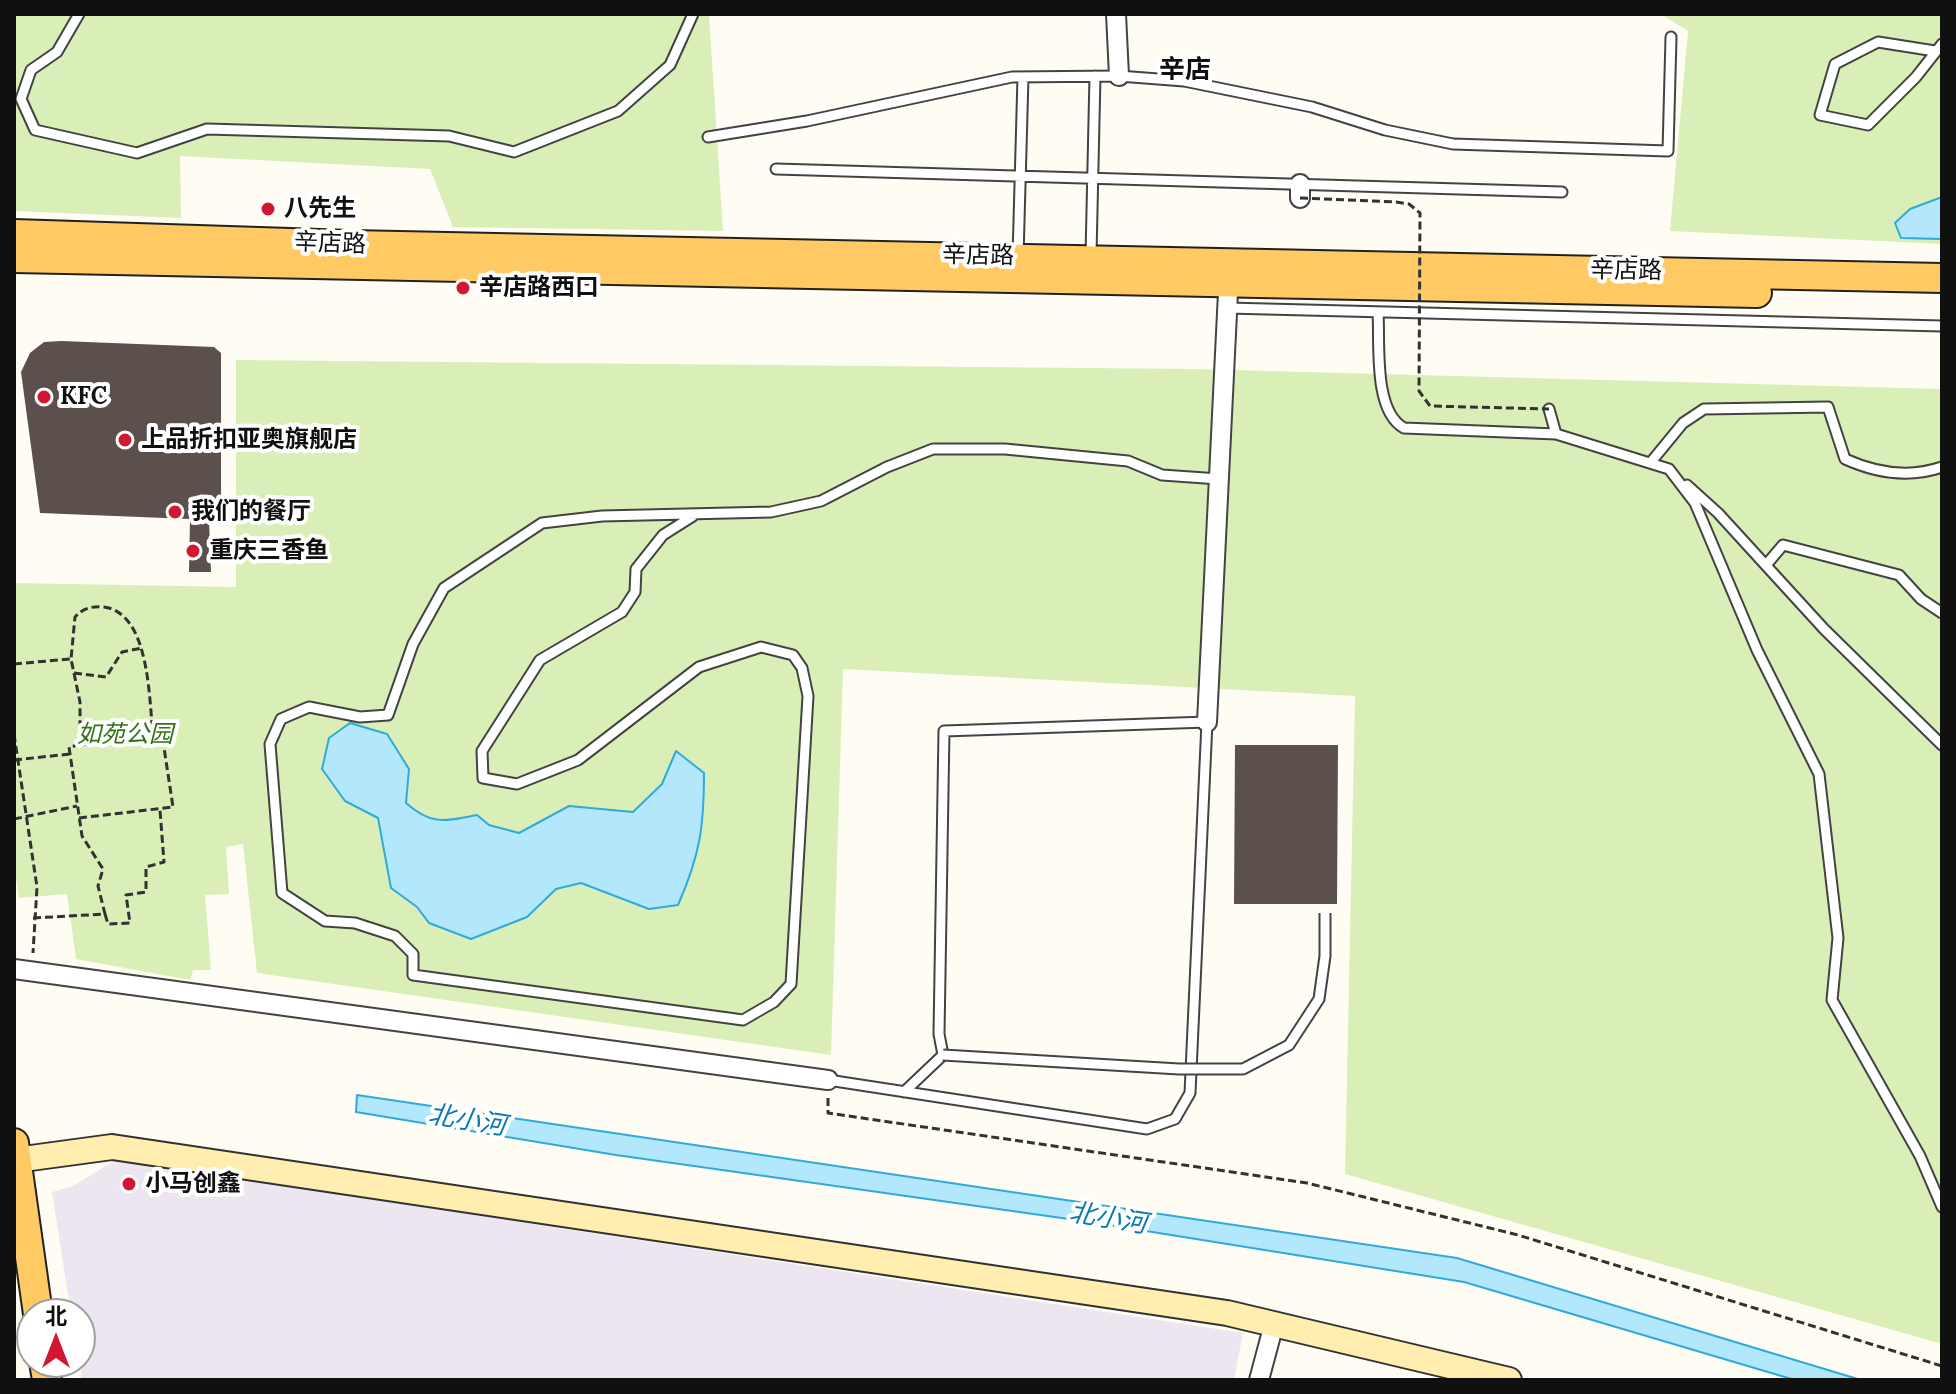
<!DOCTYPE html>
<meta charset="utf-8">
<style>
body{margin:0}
#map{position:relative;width:1956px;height:1394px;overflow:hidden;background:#fffcf4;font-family:Lora,"Noto Sans SC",serif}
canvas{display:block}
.frame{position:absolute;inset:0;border:16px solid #101010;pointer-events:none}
.north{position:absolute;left:16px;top:1298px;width:80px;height:80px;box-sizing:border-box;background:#fff;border:2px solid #9f9f9f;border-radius:50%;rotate:0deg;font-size:22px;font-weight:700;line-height:32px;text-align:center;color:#101010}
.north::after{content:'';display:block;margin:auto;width:28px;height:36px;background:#d11833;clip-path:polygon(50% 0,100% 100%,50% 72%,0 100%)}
</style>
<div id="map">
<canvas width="1956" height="1394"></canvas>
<div class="frame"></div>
<div class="north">北</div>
</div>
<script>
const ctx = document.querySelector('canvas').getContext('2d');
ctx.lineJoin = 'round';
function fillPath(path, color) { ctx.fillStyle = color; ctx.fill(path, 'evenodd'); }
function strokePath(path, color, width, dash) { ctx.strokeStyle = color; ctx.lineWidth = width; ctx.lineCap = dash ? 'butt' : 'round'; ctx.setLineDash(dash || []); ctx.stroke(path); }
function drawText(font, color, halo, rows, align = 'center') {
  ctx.font = font + ' Lora,"Noto Sans SC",serif'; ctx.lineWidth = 8; ctx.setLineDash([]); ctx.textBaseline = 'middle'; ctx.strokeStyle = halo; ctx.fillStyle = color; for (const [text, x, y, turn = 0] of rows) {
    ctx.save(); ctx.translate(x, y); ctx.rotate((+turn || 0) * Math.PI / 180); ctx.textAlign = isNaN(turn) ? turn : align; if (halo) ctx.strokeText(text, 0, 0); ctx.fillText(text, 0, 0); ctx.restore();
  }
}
const industrial = new Path2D(`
 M116 1160 1243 1333 1234 1380H81L80 1314H71L52 1192 73 1186Z`);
const green = new Path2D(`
 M14 14H709L723 231 453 227 430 169 180 156 181 218 14 211Z
 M1661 14H1942V244L1670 231 1688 31Z
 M236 360 1193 369 1942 389V1344L1345 1174 1355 696 843 669 831 1055 257 973 243 844 226 847 229 894 205 895 211 970H193L190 980 76 959 67 894 19 898 14 863V583L236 587Z`);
const water = new Path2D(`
 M1942 197V239L1901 238 1895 223 1910 209Z
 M350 723 387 734 409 769 406 803C432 826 445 821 477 815L489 825 519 833 569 806 633 812 662 784 676 751 704 773C704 827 700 855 678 905L649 909 581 883 556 889 527 917 471 939 429 923 417 907 391 888 378 818 345 801 322 769 329 738Z
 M357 1095 1457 1258 1861 1380H1795L1464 1282 1090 1222 616 1155 356 1112Z`);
const building = new Path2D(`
 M61 341 214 347 221 353V508L209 520 211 572H189L190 519 40 513 21 372 30 353 44 342Z
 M1235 745H1338L1337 904H1234Z`);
const path = new Path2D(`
 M14 664 70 659
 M74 673 106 677 122 652 142 648
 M14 734 37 887 33 953
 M80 745 153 735
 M14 760 70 754
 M79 818 173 807 163 741 153 735C149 700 150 613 104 607 92 606 83 608 75 617L71 659 80 702V745L69 747 82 836 103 869 98 886 105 914
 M14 819 77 806
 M33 918 105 914 108 924 130 923 126 895 146 892V867L164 862 160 810
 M828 1098V1113L1307 1183 1518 1235 1942 1366`);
const lane = new Path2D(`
 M79 14 57 52 31 70 21 99 35 130 137 153 207 129 449 136 514 152 618 111 670 65 693 14
 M1935 51 1878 42 1835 64 1820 115 1868 125 1916 77 1942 44
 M708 137 807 121 1012 77 1119 76 1184 81 1312 107 1385 130 1453 144 1668 151 1671 37
 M776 169 1562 192
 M1091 255 1095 76
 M1018 257 1023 77
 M1227 308 1942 326
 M1378 312C1380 344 1373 411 1404 428L1556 434
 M1549 409 1556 434 1669 469 1695 503 1757 650 1819 774 1838 938 1832 1000 1920 1156 1942 1207
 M1651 462 1683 423 1704 409 1828 407 1845 459C1876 473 1910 478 1942 467
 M1687 485 1718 513 1824 629 1942 745
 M693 516 663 535 636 569 635 592 622 612 540 660 482 751 483 778 517 784 578 760 699 667 761 647 793 655 802 668 808 696 791 984 774 1002 743 1020 413 975V954L395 936 355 923 325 921 282 893 270 744 281 719 309 707 360 717 388 715 413 644 444 588 542 523 602 516 771 512 821 501 887 467 933 449H1005L1128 461 1162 475 1219 479
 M1766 565 1783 545 1899 575 1921 599 1942 613
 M828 1080 1147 1129 1175 1119 1190 1093 1207 722 944 731 939 1034 943 1055 904 1092`);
const street = new Path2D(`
 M1116 14 1119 76
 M1300 198V184
 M1207 722 1229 272
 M14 969 828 1080
 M1259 1380 1274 1324`);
const secondary = new Path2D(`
 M16 1160 112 1147 1227 1313 1509 1380`);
const primary = new Path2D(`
 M14 234 351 245 1942 278
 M14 258 1757 293
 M14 1143 38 1314
 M44 1362 47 1380`);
const pathBridge = new Path2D(`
 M1300 198 1396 202 1409 204 1420 213 1419 391 1430 406 1549 409`);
const laneBridge = new Path2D(`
 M943 1055 1179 1069H1243L1289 1045 1319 999 1325 956V913`);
const markers = [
 [268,209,8,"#d11833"],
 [463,288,8,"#d11833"],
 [44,397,8,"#d11833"],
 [125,440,8,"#d11833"],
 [175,512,8,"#d11833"],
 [193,551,8,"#d11833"],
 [129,1184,8,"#d11833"]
];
const poiNames = [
 ["八先生",284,209],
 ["辛店路西口",479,288],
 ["KFC",60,397],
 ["上品折扣亚奥旗舰店",141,440],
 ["我们的餐厅",191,512],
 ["重庆三香鱼",209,551],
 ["小马创鑫",145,1184]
];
const streetNames = [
 ["辛店路",330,244,2],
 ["辛店路",978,256,1],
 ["辛店路",1626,271,1]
];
const parkNames = [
 ["如苑公园",125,735]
];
const neighbourhoodNames = [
 ["辛店",1185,71]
];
const waterNames = [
 ["北小河",467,1121,9],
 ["北小河",1108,1219,9]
];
fillPath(industrial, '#ede5ef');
fillPath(green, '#daefb8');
fillPath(water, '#b3e8fc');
strokePath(water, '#31a9db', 2);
fillPath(building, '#5b504b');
strokePath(lane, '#434343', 13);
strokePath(street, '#434343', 22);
strokePath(secondary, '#323232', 28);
strokePath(primary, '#212121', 32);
strokePath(path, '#323232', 3, [8, 4]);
strokePath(lane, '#fff', 9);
strokePath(street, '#fff', 18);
strokePath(secondary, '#ffeeaf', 24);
strokePath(primary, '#ffca64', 28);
strokePath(laneBridge, '#434343', 13, []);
strokePath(pathBridge, '#323232', 3, [8, 4]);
strokePath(laneBridge, '#fff', 9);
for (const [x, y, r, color] of markers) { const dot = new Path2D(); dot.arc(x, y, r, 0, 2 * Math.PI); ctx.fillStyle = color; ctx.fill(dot); strokePath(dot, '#fff', 3); }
drawText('bold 24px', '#101010', '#fff', poiNames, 'left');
drawText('24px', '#101010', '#fff', streetNames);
drawText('italic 24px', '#337118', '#fff', parkNames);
drawText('bold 26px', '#101010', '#fff', neighbourhoodNames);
drawText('italic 26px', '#0a79b2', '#fff', waterNames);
</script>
